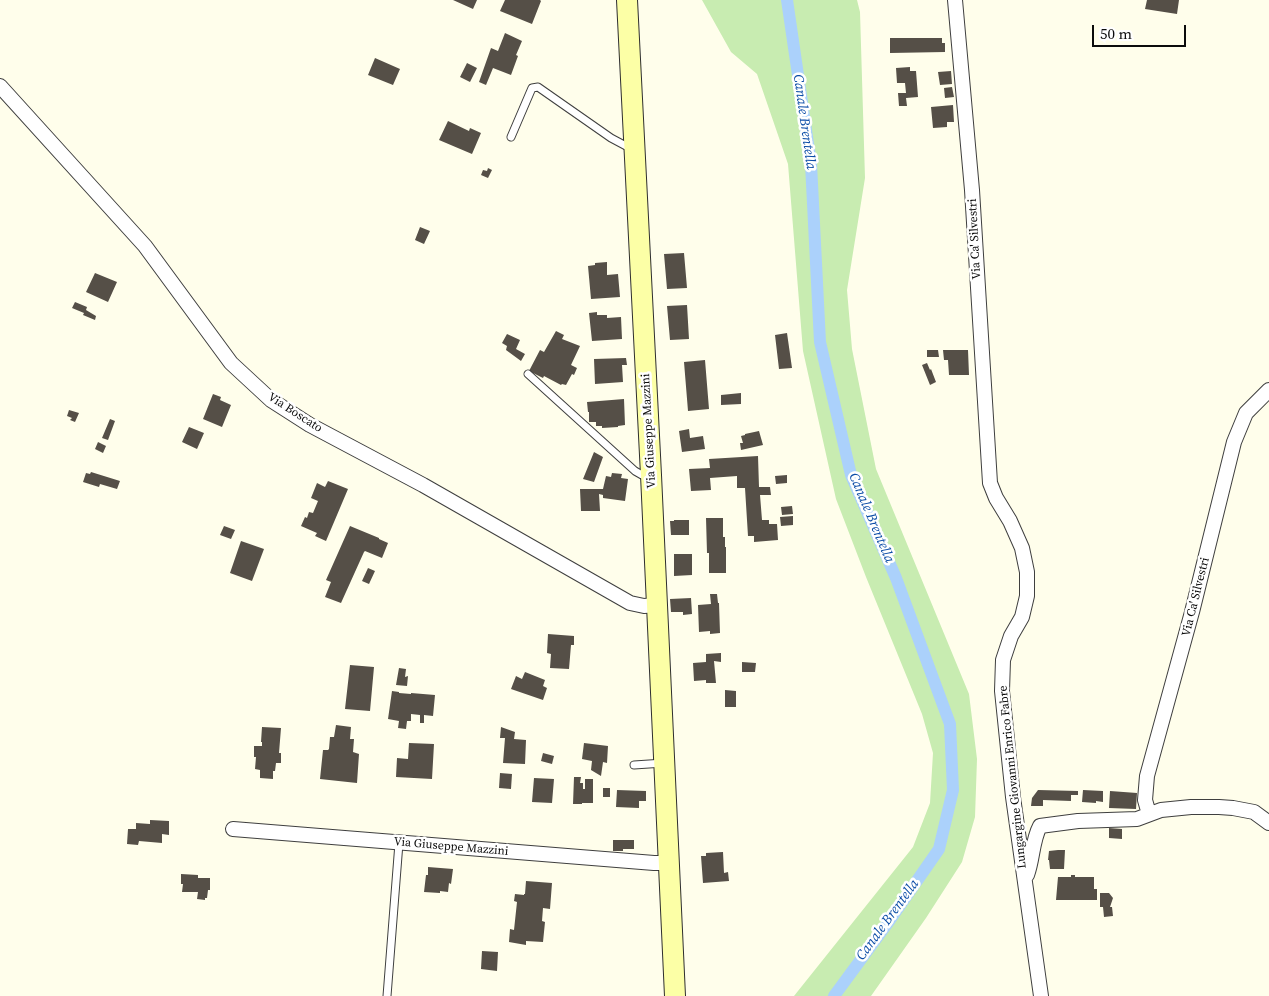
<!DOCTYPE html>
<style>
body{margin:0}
#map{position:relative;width:1269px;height:996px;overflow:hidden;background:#fffeeb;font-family:"Source Serif 4",serif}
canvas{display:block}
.scale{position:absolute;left:1092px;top:25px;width:94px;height:22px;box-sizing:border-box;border:2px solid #0c0c0c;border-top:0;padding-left:6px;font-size:15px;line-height:18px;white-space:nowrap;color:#0c0c0c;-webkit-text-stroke:4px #fff;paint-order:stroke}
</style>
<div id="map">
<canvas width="1269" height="996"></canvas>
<div class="scale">50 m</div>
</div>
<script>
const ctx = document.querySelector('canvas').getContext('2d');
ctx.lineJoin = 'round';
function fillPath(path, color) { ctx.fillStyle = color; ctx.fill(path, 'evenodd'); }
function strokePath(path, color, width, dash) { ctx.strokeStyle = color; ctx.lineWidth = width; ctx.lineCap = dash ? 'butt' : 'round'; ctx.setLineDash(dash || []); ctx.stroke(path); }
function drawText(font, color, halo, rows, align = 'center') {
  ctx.font = font + ' "Source Serif 4",serif'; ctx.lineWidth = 5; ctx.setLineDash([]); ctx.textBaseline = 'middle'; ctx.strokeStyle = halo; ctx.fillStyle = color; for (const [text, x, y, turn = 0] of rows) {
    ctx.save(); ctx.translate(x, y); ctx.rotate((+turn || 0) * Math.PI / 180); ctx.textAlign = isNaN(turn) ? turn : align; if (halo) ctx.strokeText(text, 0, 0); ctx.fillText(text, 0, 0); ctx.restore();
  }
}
const green = new Path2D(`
 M702 0H857L860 12 865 178 847 290 852 349 876 469 969 694 977 759 975 817 962 862 926 918 871 996H794L913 847 930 803 933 753 922 714 866 577 836 499 803 351 788 164 757 74 731 52Z`);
const canal = new Path2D(`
 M787 0 811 164 820 342 851 475 896 578 950 724 953 790 939 849 887 924 834 996`);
const building = new Path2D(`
 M453 0H477L473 9Z
 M505 0H540L541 1 532 24 500 11Z
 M1147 0H1179L1177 14 1145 9Z
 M505 33 522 41 516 55 518 56 511 75 493 68 486 85 479 82 491 48 498 51Z
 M890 38H942V43H945V52L890 53Z
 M375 58 400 69 393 85 368 75Z
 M467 63 477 68 470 82 460 77Z
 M910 67V71H916L918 97 906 98 907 106H899L898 93H906L905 83H897L896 68Z
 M951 71 952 84 940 85 938 72Z
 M952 87 954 97 945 98 944 88Z
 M953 105 954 122H947V127L933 128 931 107Z
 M448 121 469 131 470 128 481 133 472 154 439 140Z
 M488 168 492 170 488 178 481 175 483 170 487 171Z
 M420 227 430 231 424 244 415 240Z
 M684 253 687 288 667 289 664 254Z
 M607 262V275L618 274 620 297 591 299 588 266 595 265V263Z
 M95 273 117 282 108 302 86 292Z
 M75 302 87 307 86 310 96 316 95 320 83 315 84 313 72 308Z
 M687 305 689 339 670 340 667 306Z
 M597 312V315H607V318L621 317 622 339 592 341 589 313Z
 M556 331 564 335 562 339 580 346 571 365 577 368 574 375 572 374 566 385 562 384 561 385 544 376 543 378 529 371 540 350 544 352Z
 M787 333 792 368 779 369 775 335Z
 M507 334 520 340 516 349 525 354 521 361 506 350 507 346 502 343Z
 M927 350H938L939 357H927Z
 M943 350H968L969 375H949L948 360H944Z
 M626 358 627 365H622L623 382 595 384 594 359Z
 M705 360 709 409 688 411 684 362Z
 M927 363 930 370 931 369 936 382 930 385 922 365Z
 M741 393V404L721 405V395Z
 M213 394 221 397 220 400 231 405 222 427 203 419Z
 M624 399 625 425 618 426V427L602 428V426H596V422H589V412H588L587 402Z
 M69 410 79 413 75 422 70 420 72 418 67 416Z
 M110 419 115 421 108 440 102 438Z
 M189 427 204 433 197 449 182 442Z
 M689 429 690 438 703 436 705 449 682 452 679 431Z
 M759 431 763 445 741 450 740 443H743L741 436 745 435V434Z
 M98 442 106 446 103 453 95 449Z
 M594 452 603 457 594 482 583 479Z
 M758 456 759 487H770L771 495H760L762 520H769V524H777L778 540 754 542V536H748L745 488H737V476L710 478 711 490 691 491 689 469 710 468 709 459Z
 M91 472 120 481 117 489 100 484 99 487 83 482 86 473 90 474Z
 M612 473 622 474 621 478 628 479 625 501 603 498V495L599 494 600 511H581L580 489H603L606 476 611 477Z
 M787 475V483L776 484 775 476Z
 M328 481 348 489 326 541 315 536 317 533 301 526 305 517 307 518 309 512 313 513 318 501 311 498 317 483 325 487Z
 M792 506 793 514 782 515 781 507Z
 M793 516V525L781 526 780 517Z
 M706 518H723V537H725V547H726V573H709V553H707Z
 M674 520H689V535H671L670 521H674Z
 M224 526 235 530 231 539 220 535Z
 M350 526 379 538V539L388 543 382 558 365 551 364 552 341 603 325 597 331 582 326 580Z
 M241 541 264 549 252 581 230 573Z
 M674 554H692V575L674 576Z
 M368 568 375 571 369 584 362 581Z
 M710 594H717L718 603H719L720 633 710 634V631L699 632 698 605 711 604Z
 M691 598 692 614 683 615V612H671L670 599Z
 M548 634 574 636V645H571L569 669 550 668 551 654 547 653Z
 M721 653V662L714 661 716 683H706V680L694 681 693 663 706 662V654Z
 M742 662 756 663 755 672H742Z
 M350 665 374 667 370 711 345 709Z
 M399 668 406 669 405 677 408 676 407 686 396 685Z
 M525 672 545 680 543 686 547 688 543 700 511 689 516 676 522 679Z
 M725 690 736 691V707H725Z
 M392 691 399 692V693L411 694V693L435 695 433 716 424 715V723H420V715L411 714V721H407L406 729 398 728 399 721 388 719Z
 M336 725 351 727 350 739H354L353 752 359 754 357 783 320 779 323 750H328L329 749 330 737H334Z
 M262 727 281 728 279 753H281V763H276L275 771H273V779L260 778V770L255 769 256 757H254V746H262V742H261Z
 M501 727 515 732 514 739 526 740 525 764 503 763 505 738H500Z
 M409 743 434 744 432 779 396 777 397 758 408 759Z
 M584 743 608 746 607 763 603 762 601 776 591 770 592 761 582 759Z
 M543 753 554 756 552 764 541 761Z
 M500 773 512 774 511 789 499 788Z
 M574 777H581L580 783H583V789H585V779H593V803H582V804H573Z
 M534 778 554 779 552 803 532 802Z
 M603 788H610V797H603Z
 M617 790 646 791V801H639V808L616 807Z
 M1038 790 1078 791V795H1071V801L1043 800V806H1031L1032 798Z
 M1083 790 1103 791V802L1096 801V803L1082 802Z
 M1110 791 1137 793 1136 809 1109 808Z
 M150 820 169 821V835L162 834V843L139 841 138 845 127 844 128 829H136V823L150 824Z
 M1109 828 1122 829V839L1109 838Z
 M613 840H634V849H623V851H613Z
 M1058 850H1065L1064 869H1050L1049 860H1048L1049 851Z
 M723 852 724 873 728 872 729 881 703 883 701 856H706V853Z
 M428 867 453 869 451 884 449 883 448 892 440 891V893L424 892 426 875H428Z
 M181 874 198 875V878H210V890H208L207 898H205V900L197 899 198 892H182L183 884H181Z
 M1071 875H1075V877H1094V889H1097V900H1056L1058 877H1071Z
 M526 881 552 883 550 909 543 908 542 921 545 922 543 942 526 941V945L509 942 510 929 514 930 517 902 514 901 515 894 524 895V894H525Z
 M1100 893H1109L1113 898 1110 907H1112L1113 916 1104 917 1103 907H1100Z
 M482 951 498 952 497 971 481 969Z`);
const lane = new Path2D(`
 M511 137 532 88 538 87 611 138 626 146H632
 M528 374 635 471 642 475H648
 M634 765 664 763
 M387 996 399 843`);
const street = new Path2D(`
 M955 0 972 190 990 483 996 498 1010 521 1022 548 1027 572V596L1022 617 1011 636 1003 660 1002 691 1013 797 1041 996
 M0 86 145 246 231 363 271 400 310 425 423 485 630 603 644 606 657 605
 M1149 814 1145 800 1147 776 1192 612 1234 442 1246 413 1269 390
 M233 829 654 863H668
 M1027 875C1033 859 1032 841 1040 826L1078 821 1137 819 1161 810 1191 807H1219L1233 808 1254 812 1269 823`);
const secondary = new Path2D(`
 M627 0 651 475 675 996`);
const streetNames = [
 ["Via Ca' Silvestri",975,239,-93],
 ["Via Boscato",295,413,33],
 ["Via Giuseppe Mazzini",649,431,-93],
 ["Via Ca' Silvestri",1196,597,-76],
 ["Lungargine Giovanni Enrico Fabre",1013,777,-96],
 ["Via Giuseppe Mazzini",451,847,5]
];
const waterNames = [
 ["Canale Brentella",804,122,82],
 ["Canale Brentella",871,518,67],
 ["Canale Brentella",888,920,-54]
];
fillPath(green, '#c8ecb1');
strokePath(canal, '#abd1fb', 12);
fillPath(building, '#554f47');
strokePath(lane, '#3f3f3f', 9);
strokePath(street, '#3f3f3f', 16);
strokePath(secondary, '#2e2e2e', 22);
strokePath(lane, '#fff', 7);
strokePath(street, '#fff', 14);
strokePath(secondary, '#fcffa6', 20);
drawText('12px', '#0c0c0c', '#fff', streetNames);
drawText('italic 14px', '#0c4da7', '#fff', waterNames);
</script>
